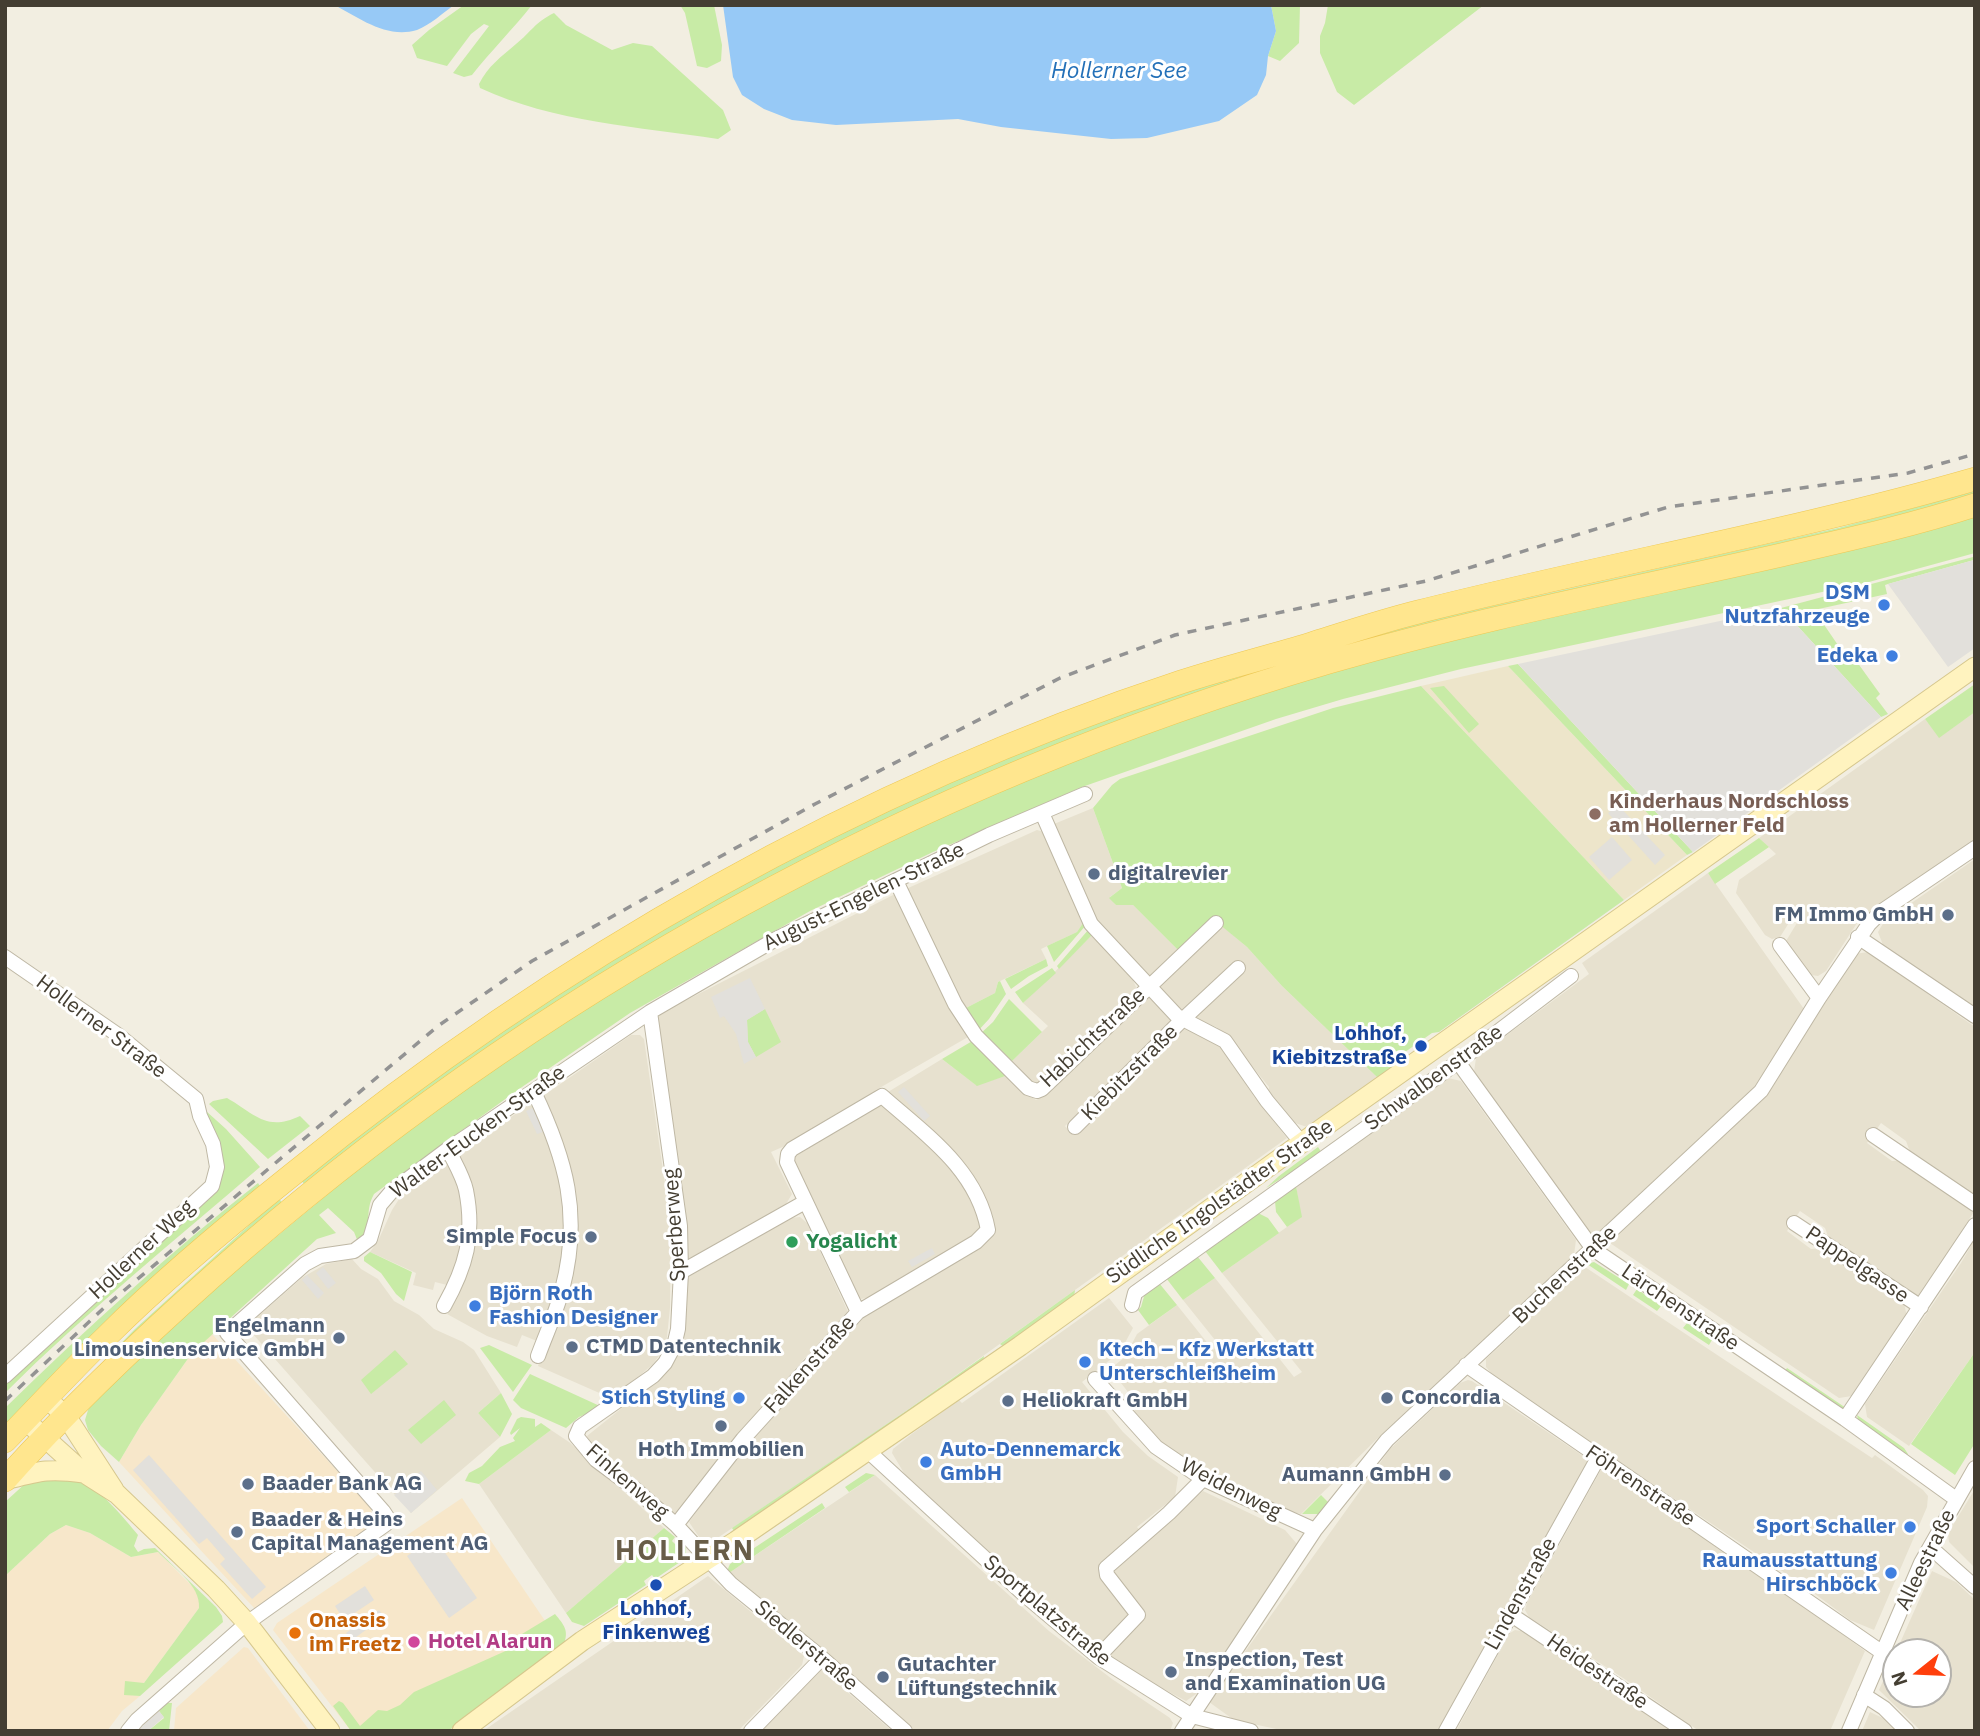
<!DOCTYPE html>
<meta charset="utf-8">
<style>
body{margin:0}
#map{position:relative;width:1980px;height:1736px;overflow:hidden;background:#f2eee1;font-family:"IBM Plex Sans",sans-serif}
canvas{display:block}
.frame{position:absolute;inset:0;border:7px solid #443e32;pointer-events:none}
.north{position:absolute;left:1882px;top:1638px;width:70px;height:70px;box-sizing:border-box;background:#fff;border:2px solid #b4b2ad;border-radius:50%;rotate:252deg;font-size:19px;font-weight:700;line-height:28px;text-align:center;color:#443e32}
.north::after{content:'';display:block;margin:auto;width:24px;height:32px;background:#ff3f0c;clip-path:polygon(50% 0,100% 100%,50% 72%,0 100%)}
</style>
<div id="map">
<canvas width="1980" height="1736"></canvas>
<div class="frame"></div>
<div class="north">N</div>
</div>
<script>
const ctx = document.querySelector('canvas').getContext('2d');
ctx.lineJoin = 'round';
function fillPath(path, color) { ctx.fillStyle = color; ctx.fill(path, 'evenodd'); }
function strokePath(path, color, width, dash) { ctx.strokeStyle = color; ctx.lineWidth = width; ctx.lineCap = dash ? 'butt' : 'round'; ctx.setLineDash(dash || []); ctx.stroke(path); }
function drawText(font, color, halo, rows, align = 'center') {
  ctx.font = font + ' "IBM Plex Sans",sans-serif'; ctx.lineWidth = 6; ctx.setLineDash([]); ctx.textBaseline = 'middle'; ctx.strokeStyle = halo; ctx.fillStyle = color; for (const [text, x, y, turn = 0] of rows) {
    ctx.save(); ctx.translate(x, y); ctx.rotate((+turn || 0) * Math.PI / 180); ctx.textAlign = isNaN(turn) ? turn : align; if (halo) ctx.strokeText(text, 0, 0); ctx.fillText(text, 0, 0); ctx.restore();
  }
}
const residential = new Path2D(`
 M1975 712V840L1859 920 1826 971 1818 976 1811 975 1786 941 1803 913 1797 910 1780 937 1772 939 1765 935 1736 893 1739 880 1776 854 1759 838 1925 719 1939 737Z
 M1093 808 1122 888 1110 897 1116 905H1133L1180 952 1153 979 1147 978 1095 921 1054 824Z
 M1037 830 1044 832 1085 920 1077 932 1041 949 1046 959 998 982 995 993 964 1009 906 889Z
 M1975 859V1009L1883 945 1878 932 1884 922Z
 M1708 873 1804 1009 1754 1087 1598 1233 1593 1234 1587 1230 1474 1072 1476 1058 1589 974 1582 963Z
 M895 894 968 1037 876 1090 872 1097 831 1126 771 1152 792 1194 786 1204 685 1264 655 1016Z
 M1220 924 1247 947 1282 986 1378 1078 1307 1127 1295 1123 1268 1094 1269 1087 1229 1038 1216 1027 1183 1014 1157 985Z
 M1092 935 1131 976 1136 987 1135 992 1038 1084H1034L1012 1061 1048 1026 1023 1003Z
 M1868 952 1975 1027V1196L1910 1152 1906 1141 1881 1123 1867 1143 1892 1161 1905 1160 1975 1210 1918 1300 1829 1239 1825 1228 1800 1211 1787 1231 1811 1249 1824 1248 1904 1303 1907 1317 1852 1396 1839 1398 1610 1243 1765 1097 1855 954Z
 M1147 998H1153L1175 1022 1065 1126 1073 1135 1182 1024 1210 1038 1221 1048 1255 1098 1287 1138 909 1409 716 1539 708 1542 699 1537 689 1522 737 1457 796 1386 864 1316 979 1242 984 1202 966 1166 888 1092 942 1059 976 1085 1008 1075 1028 1095 1036 1100 1040 1098 1133 1007Z
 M631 1035H640L644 1039 671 1226 670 1308 666 1346 653 1364 613 1399 538 1366 570 1284 569 1167 557 1128 543 1096Z
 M1448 1078 1461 1081 1576 1240 1574 1255 1384 1432 1301 1514 1280 1509 1189 1465 1158 1444 1130 1415 1139 1406 1110 1369 1125 1357 1137 1334 1177 1305 1213 1350 1219 1345 1183 1300 1215 1278 1294 1377 1302 1372 1222 1273 1301 1217 1296 1186Z
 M528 1105 535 1107 558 1161 565 1202V1233L558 1286 537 1341 522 1335 517 1347 487 1336 447 1314 459 1289 471 1243 456 1156Z
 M885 1105 944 1160 961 1181 980 1221V1228L968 1240 871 1297 861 1299 855 1294 792 1165 793 1158 799 1154 877 1106Z
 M446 1163 452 1167 465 1211 464 1245 451 1286 435 1282 433 1290 413 1285 416 1273 370 1252 378 1241 392 1210 401 1196Z
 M800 1217 807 1223 849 1314 803 1360 683 1506 672 1516 628 1475 589 1444 587 1436 669 1370 681 1345 684 1286 688 1277 791 1218Z
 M1975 1239V1352L1909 1446 1867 1417 1865 1404 1961 1263Z
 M352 1259 361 1269 378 1279 394 1301 419 1315 434 1329 463 1342 474 1350 501 1393 478 1413 500 1437 411 1513 252 1333 254 1320 303 1277 326 1264Z
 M1585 1267 1872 1458 1875 1455 1923 1490 1928 1496 1927 1507 1874 1630 1850 1620 1803 1585 1497 1380 1486 1367V1359Z
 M1109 1298 1133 1328 1120 1352 1082 1382 1123 1432 1148 1456 1178 1477 1175 1497 1137 1527 1141 1532 1098 1569 1133 1613 1100 1649 1046 1606 910 1483 892 1453 893 1449 913 1433 959 1400 962 1403Z
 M1468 1380 1472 1381 1589 1460 1438 1731H1286L1234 1720 1209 1702 1390 1449 1460 1383Z
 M551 1430 569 1442 664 1528 566 1613 479 1484Z
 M1602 1468 1747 1565 1865 1651 1830 1731H1699L1626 1680 1529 1617 1525 1610 1527 1603Z
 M875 1475 1049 1631 1112 1679 1170 1718 1173 1723 1170 1731H915L729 1573Z
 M1975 1489V1568L1949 1542 1948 1533Z
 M1203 1491 1285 1530 1297 1544 1298 1548 1196 1694 1186 1701 1132 1672 1107 1654 1144 1616 1110 1575 1111 1566Z
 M1932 1571 1956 1582 1975 1600V1731H1921L1879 1690 1896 1652V1694H1938V1652H1896Z
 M708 1576 804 1656 802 1665 738 1731H483Z
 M1515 1630 1521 1631 1579 1668 1672 1731H1456L1510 1633Z
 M820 1668 892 1731H759Z
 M1870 1712 1889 1721 1899 1731H1862Z`);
const commercial = new Path2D(`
 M212 1334 371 1508 372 1519 369 1529 255 1609 119 1462 141 1425 192 1353Z
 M462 1498 560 1643 351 1731 273 1630 277 1623Z
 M66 1525 90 1533 131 1557 158 1552 195 1589 200 1598 199 1608 144 1683 124 1694 140 1696 122 1711 107 1731H5V1576L50 1534Z
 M244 1647 248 1648 310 1731H174L176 1708Z`);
const education = new Path2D(`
 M1508 666 1687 855 1624 900 1421 686Z`);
const green = new Path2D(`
 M464 5H532C513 29 491 51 472 75L464 77 453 73 489 26 484 24 471 34 447 66 417 58 412 45 429 30Z
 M680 5H714L722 45 721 61 707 68 697 66 685 13Z
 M1271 5H1300L1299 43 1280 61 1268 56 1276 31Z
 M1328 5H1484L1354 105 1337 92 1320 53V36L1325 23Z
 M554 13 566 25 612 50 633 43 652 46 723 110 731 130 718 139C640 127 553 122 480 88L479 84C488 66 501 57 516 44 532 31 534 23 554 13Z
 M1975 491V497L1916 514 1496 611 964 786 368 1135 304 1184 301 1180 404 1098 602 964 704 904 883 812 1045 741 1231 674 1430 620 1838 528Z
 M1975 514V553L1869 582 1461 669 1343 699 1276 719 1082 787 933 852 810 911 630 1013 522 1087 374 1194C363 1214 375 1224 358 1242L354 1232 328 1208 319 1215 336 1233 317 1239 192 1353 141 1425 119 1462 101 1446 88 1430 85 1420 88 1410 93 1400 170 1325 411 1125 574 1013 808 877 1051 765 1322 672Z
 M1973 557 1974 560 1888 584 1885 585 1887 594 1814 610 1842 651 1847 648 1880 694 1876 698 1888 714 1881 717 1781 608Z
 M1518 664 1693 852 1687 855 1508 666Z
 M1975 684V712L1939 738 1925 719Z
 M1421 686 1624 900 1439 1032 1432 1033 1398 1057 1394 1068 1378 1078 1282 986 1247 947 1213 919 1180 952 1133 905H1116L1109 898 1122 888 1093 808 1112 785 1120 779 1333 708Z
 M1444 686 1479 724 1469 733 1430 688Z
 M1759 838 1769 847 1715 884 1708 873Z
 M1085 920 1087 924 1054 962 1047 946 1077 932Z
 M1089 929 1092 935 1059 969 1057 966Z
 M1046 959 1048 966 1029 976 1011 989 1005 979Z
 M1052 968 1056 973 1023 1003 1015 992Z
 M1000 981 1006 994 989 1019 977 1032 964 1009 995 993 998 982Z
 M1009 999 1042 1032 1012 1061 989 1038H984L980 1034 993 1022Z
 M765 1009 781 1042 756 1057 748 1042 747 1020Z
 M974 1040 1008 1075 977 1086 942 1059Z
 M227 1098C255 1114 266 1132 300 1116L310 1126 268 1159 209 1104 213 1101Z
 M206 1111 226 1129 260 1167C174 1241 86 1312 5 1393V1383L88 1306 189 1218 221 1181 223 1169 204 1116Z
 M1318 1147 1322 1153 1266 1188 1279 1176Z
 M258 1183 260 1186 5 1428V1408C86 1329 169 1253 258 1183Z
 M1296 1186 1302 1217 1287 1227 1276 1212 1275 1201Z
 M279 1198 282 1203 164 1308 65 1401 135 1329Z
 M1258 1213 1268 1218 1279 1233 1222 1273 1205 1251Z
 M370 1252 412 1272 404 1301 396 1294 381 1273 364 1261V1257Z
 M1197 1256 1215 1278 1183 1300 1166 1278Z
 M1594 1262 1629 1284 1626 1290 1587 1264Z
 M1159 1283 1177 1305 1149 1325 1138 1310 1141 1307 1145 1293Z
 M1637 1289 1661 1306 1657 1311 1633 1295Z
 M1075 1290 1074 1298 1004 1347 1000 1344Z
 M1687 1323 1712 1340 1709 1345 1683 1328Z
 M489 1345 532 1365 513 1392 480 1348Z
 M395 1350 408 1364 371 1394 361 1380Z
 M1975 1352V1443L1955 1475 1911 1444Z
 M984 1356 983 1363 734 1531 732 1528 909 1409Z
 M1787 1368 1846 1408H1838L1783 1374Z
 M530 1374 602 1407 579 1417 566 1428 521 1408 513 1400Z
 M501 1393 512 1414 500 1437 478 1413Z
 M444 1400 456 1415 421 1444 408 1430Z
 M1857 1415 1904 1448 1908 1454 1905 1457 1858 1421Z
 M521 1417 535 1419V1427L541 1423 551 1430 479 1484 465 1481 469 1473 482 1466 500 1447 515 1441 513 1438 520 1428 511 1435 510 1433 517 1419Z
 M866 1473 875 1475 849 1492 845 1487Z
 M42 1476C54 1477 70 1476 81 1481 100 1489 125 1519 138 1535L134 1546 138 1552 144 1549 155 1548 216 1607 222 1616 223 1622 140 1696 124 1695 125 1681 144 1683 199 1608C201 1585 173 1568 158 1552L131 1557 90 1533 66 1525 50 1534 5 1576V1502L28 1481Z
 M1321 1495 1331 1505 1322 1514H1302Z
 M822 1503 825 1508 729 1573 727 1571 730 1564Z
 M664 1528 675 1537 672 1541 680 1549 684 1545 686 1547V1558L655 1579 652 1575 644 1581 646 1585 584 1626 572 1622 566 1613Z
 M555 1614C564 1625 569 1630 564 1644L448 1731H351L333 1706 339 1701 343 1703 360 1726 378 1710 387 1711 400 1705 414 1692 510 1649 517 1637Z
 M166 1703H172L169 1731H148L164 1718 159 1711Z`);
const parking = new Path2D(`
 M1974 560 1975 648 1948 667 1888 584Z
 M1781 608 1881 717 1693 852 1518 664Z
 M1618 805 1665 855 1655 865 1608 813Z
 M1612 837 1632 860 1609 880 1589 857Z
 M750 978 765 1009 747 1020 748 1042 756 1057 744 1064 736 1034 724 1016 720 1018 711 997Z
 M904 1087 930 1116 924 1121 898 1092Z
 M533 1108 543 1132 537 1134 526 1111Z
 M932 1248 935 1254 912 1267 908 1261Z
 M323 1267 336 1283 328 1289 316 1273Z
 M307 1275 324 1293 318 1299 302 1280Z
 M149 1455 266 1587 252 1599 220 1564 225 1559 207 1538 199 1544 133 1470Z
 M421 1471 437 1490 411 1513 394 1495Z
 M434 1537 477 1598 449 1618 407 1556Z
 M365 1586 374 1600 344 1620 335 1606Z
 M379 1610 384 1617 352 1640 346 1633Z
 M159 1711 164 1717 148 1731H137Z`);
const water = new Path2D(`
 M334 5H454C443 13 430 25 417 30 386 39 360 18 334 5Z
 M723 5H1271L1276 31 1268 56 1266 75 1257 95 1219 121 1147 138 1111 139 1001 127 958 119 836 125 792 120 764 109 742 95 733 77Z`);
const street = new Path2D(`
 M1042 813 1091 924 1177 1016 1225 1041 1267 1101 1302 1143
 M896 881 955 1004 976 1036 1028 1088 1037 1091 1042 1089 1216 923
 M1858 937 1975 1016
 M1780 945 1819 998
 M5 957 118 1035 196 1099 200 1116 213 1144 217 1167 212 1186 5 1376
 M650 1012 680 1226 681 1272 678 1329 674 1346 665 1363 653 1376 580 1427 576 1436 596 1460 635 1489 676 1525 731 1584 822 1658 905 1731
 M1458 1062 1593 1249 1845 1419 1956 1499
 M534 1092C566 1159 582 1215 562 1290 556 1313 546 1334 538 1356
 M1075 1127 1179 1023 1238 968
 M1873 1135 1975 1204
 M1794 1223 1921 1307
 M681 1272 805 1202
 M1132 1305 1135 1293 1458 1062 1571 976
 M444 1306C466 1267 475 1235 466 1190 463 1176 454 1162 448 1149
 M1466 1365 1883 1653
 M1095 1379 1156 1447 1203 1479 1315 1530
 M1845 1419 1975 1225
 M868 1451 1028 1598 1098 1657 1192 1716 1251 1731
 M676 1525 743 1439 858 1312 976 1242 988 1230C977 1169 925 1134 882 1096L792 1149 788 1154 787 1162 858 1312
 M1930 1547 1975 1587
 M1510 1614 1685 1731
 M1098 1657 1138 1615 1107 1575 1106 1568 1169 1513 1203 1479
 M1864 1695 1884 1708 1907 1731
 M128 1731 137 1720 247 1623 386 1524 387 1517 383 1511 227 1333 305 1264 320 1256 354 1251 370 1239 380 1205 392 1191 448 1149 650 1012 776 939 989 835 1085 794
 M751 1731 822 1658
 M1182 1731 1315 1530 1387 1440 1761 1091 1819 998 1869 924 1882 911 1975 848
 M1446 1731 1598 1458
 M1849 1731 1921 1563 1975 1468`);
const secondary = new Path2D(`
 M46 1398 66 1416 114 1490
 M25 1420 84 1473 117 1494 216 1589 247 1623 330 1731
 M5 1480C40 1471 48 1468 84 1473
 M462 1731 582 1641 736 1541 1020 1346 1314 1134 1975 667`);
const primary = new Path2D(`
 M5 1441C39 1406 72 1370 107 1336 165 1278 229 1225 293 1174 556 960 859 788 1181 682 1224 668 1268 657 1311 644 1346 633 1382 621 1418 612 1603 565 1791 532 1975 479
 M5 1480C70 1407 141 1340 214 1275 535 990 918 783 1329 662 1473 620 1621 591 1768 558 1837 542 1907 527 1975 505`);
const rail = new Path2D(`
 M5 1401 108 1304 438 1026 532 961 815 804 1060 678 1175 635 1426 581 1668 507 1908 473 1975 454`);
const markers = [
 [1884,605,7,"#3f7fe0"],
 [1892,656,7,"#3f7fe0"],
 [1595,814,7,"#8d6e63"],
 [1094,874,7,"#5c6f8a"],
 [1948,915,7,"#5c6f8a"],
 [1421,1046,7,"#1a4fb4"],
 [591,1237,7,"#5c6f8a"],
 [792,1242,7,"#2e9e5b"],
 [475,1306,7,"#3f7fe0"],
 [339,1338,7,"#5c6f8a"],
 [572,1347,7,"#5c6f8a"],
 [1085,1362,7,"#3f7fe0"],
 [739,1398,7,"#3f7fe0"],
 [1387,1398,7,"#5c6f8a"],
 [1008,1401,7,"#5c6f8a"],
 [721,1426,7,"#5c6f8a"],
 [926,1462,7,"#3f7fe0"],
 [1445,1475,7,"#5c6f8a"],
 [248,1484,7,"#5c6f8a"],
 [1910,1527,7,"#3f7fe0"],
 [237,1532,7,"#5c6f8a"],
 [1891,1573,7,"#3f7fe0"],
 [656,1585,7,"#1a4fb4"],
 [295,1633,7,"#e8710a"],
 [414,1642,7,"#d1479c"],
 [1171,1672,7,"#5c6f8a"],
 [883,1677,7,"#5c6f8a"]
];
const shopNames = [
 ["DSM",1870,593],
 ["Nutzfahrzeuge",1870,617],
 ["Edeka",1878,656],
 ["Björn Roth",489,1294,"left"],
 ["Fashion Designer",489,1318,"left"],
 ["Ktech – Kfz Werkstatt",1099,1350,"left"],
 ["Unterschleißheim",1099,1374,"left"],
 ["Stich Styling",725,1398],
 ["Auto-Dennemarck",940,1450,"left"],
 ["GmbH",940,1474,"left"],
 ["Sport Schaller",1896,1527],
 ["Raumausstattung",1877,1561],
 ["Hirschböck",1877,1585]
];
const educationNames = [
 ["Kinderhaus Nordschloss",1609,802],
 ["am Hollerner Feld",1609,826]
];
const serviceNames = [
 ["digitalrevier",1108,874],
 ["FM Immo GmbH",1934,915,"right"],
 ["Simple Focus",577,1237,"right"],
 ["Engelmann",325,1326,"right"],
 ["Limousinenservice GmbH",325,1350,"right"],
 ["CTMD Datentechnik",586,1347],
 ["Concordia",1401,1398],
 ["Heliokraft GmbH",1022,1401],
 ["Hoth Immobilien",721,1450,"center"],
 ["Aumann GmbH",1431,1475,"right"],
 ["Baader Bank AG",262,1484],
 ["Baader & Heins",251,1520],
 ["Capital Management AG",251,1544],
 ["Inspection, Test",1185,1660],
 ["and Examination UG",1185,1684],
 ["Gutachter",897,1665],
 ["Lüftungstechnik",897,1689]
];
const streetNames = [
 ["August-Engelen-Straße",864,897,-26],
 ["Hollerner Straße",101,1027,37],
 ["Habichtstraße",1093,1038,-43],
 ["Kiebitzstraße",1130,1073,-45],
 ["Schwalbenstraße",1434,1078,-36],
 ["Walter-Eucken-Straße",478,1132,-36],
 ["Südliche Ingolstädter Straße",1220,1202,-35],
 ["Sperberweg",675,1225,-94],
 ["Hollerner Weg",142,1250,-43],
 ["Pappelgasse",1857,1265,34],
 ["Buchenstraße",1565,1275,-43],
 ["Lärchenstraße",1680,1308,34],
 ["Falkenstraße",810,1365,-48],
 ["Finkenweg",627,1482,41],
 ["Föhrenstraße",1640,1486,34],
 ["Weidenweg",1231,1489,27],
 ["Alleestraße",1926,1560,-64],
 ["Lindenstraße",1521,1594,-61],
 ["Sportplatzstraße",1047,1611,40],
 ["Siedlerstraße",806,1646,40],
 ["Heidestraße",1597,1672,34]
];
const transitNames = [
 ["Lohhof,",1407,1034],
 ["Kiebitzstraße",1407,1058],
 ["Lohhof,",656,1609,"center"],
 ["Finkenweg",656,1633,"center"]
];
const leisureNames = [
 ["Yogalicht",806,1242]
];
const foodNames = [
 ["Onassis",309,1621],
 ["im Freetz",309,1645]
];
const hotelNames = [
 ["Hotel Alarun",428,1642]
];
const waterNames = [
 ["Hollerner See",1119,71]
];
const districtNames = [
 ["HOLLERN",685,1552]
];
fillPath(residential, '#e7e1cf');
fillPath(commercial, '#f7e7ca');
fillPath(education, '#ede5ca');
fillPath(green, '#c8eba6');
fillPath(parking, '#e2e0db');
fillPath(water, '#97c9f6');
strokePath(street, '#beb7a4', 16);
strokePath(secondary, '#d6c78d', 21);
strokePath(primary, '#edc855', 24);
strokePath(street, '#fff', 14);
strokePath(secondary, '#fff3bf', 19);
strokePath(primary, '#ffe68e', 23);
strokePath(rail, '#939393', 3.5, [9, 9]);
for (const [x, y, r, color] of markers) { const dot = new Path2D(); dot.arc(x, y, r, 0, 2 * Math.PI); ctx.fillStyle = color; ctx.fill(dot); strokePath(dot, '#fff', 2.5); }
drawText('bold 21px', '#366cbe', '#fff', shopNames, 'right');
drawText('bold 21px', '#785e54', '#fff', educationNames, 'left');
drawText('bold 21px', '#4e5e75', '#fff', serviceNames, 'left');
drawText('21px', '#443e32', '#fff', streetNames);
drawText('bold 21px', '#164399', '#fff', transitNames, 'right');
drawText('bold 21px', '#27864d', '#fff', leisureNames, 'left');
drawText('bold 21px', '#c56008', '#fff', foodNames, 'left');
drawText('bold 21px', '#b23c85', '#fff', hotelNames, 'left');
drawText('italic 23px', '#2370b8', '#fff', waterNames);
ctx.letterSpacing = '2px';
drawText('bold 28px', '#685d48', '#fff', districtNames);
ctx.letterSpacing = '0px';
</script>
